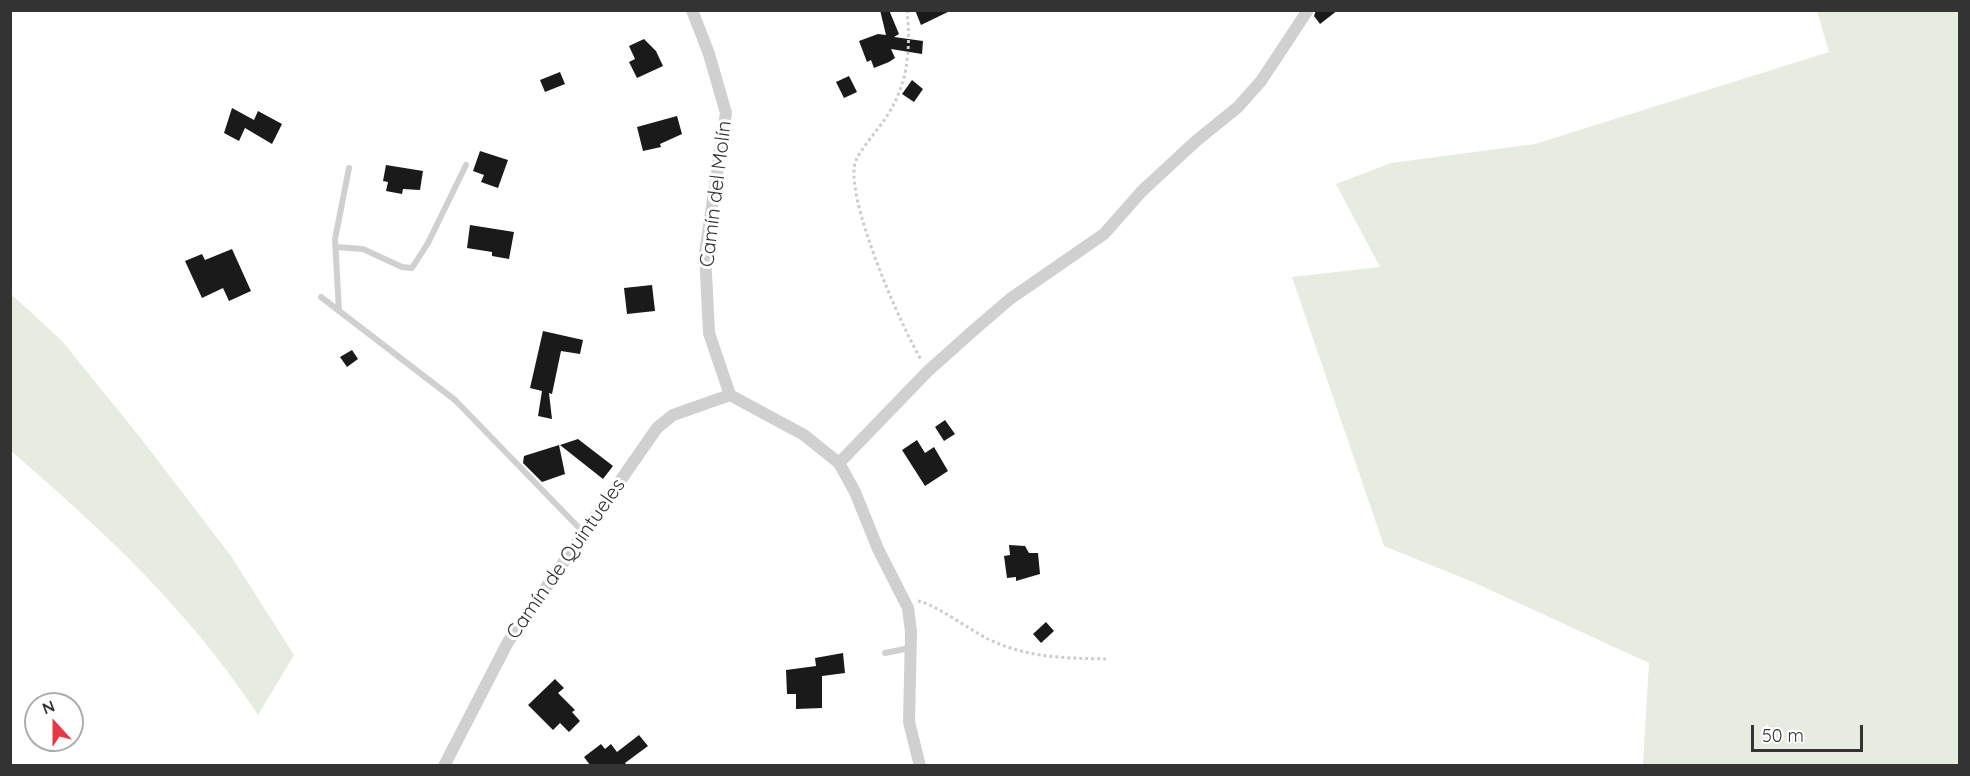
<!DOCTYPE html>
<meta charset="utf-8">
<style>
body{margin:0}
#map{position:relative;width:1970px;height:776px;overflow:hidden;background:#fff;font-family:Quicksand,sans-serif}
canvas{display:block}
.frame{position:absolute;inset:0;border:12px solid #333;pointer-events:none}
.north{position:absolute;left:24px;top:692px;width:60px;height:60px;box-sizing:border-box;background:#fff;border:2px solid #adadad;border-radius:50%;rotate:339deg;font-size:16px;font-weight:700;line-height:24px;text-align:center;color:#333}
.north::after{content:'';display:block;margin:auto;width:21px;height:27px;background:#e63946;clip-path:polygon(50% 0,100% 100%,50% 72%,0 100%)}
.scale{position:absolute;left:1751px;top:725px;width:112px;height:27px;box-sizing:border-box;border:3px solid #333;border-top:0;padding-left:8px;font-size:18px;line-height:21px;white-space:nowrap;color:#333;-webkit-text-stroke:4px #fff;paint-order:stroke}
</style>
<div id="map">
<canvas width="1970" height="776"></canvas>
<div class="frame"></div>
<div class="north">N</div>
<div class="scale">50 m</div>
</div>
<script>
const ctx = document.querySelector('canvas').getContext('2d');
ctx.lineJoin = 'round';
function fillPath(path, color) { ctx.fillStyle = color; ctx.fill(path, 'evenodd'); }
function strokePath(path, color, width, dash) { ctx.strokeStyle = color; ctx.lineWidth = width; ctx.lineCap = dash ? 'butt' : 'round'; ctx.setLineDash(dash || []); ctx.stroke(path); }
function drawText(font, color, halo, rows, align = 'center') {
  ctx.font = font + ' Quicksand,sans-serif'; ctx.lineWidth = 6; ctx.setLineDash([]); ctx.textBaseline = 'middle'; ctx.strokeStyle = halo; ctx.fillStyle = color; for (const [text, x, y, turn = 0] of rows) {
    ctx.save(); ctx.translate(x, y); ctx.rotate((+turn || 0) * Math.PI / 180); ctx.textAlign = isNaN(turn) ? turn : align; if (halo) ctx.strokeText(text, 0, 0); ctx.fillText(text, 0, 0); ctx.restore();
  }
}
const green = new Path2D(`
 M1817 11H1959V765H1645L1643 763 1649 663 1473 582 1384 546 1292 277 1380 267 1336 184 1391 163 1535 144 1829 52Z
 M10 293 62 341 139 436 231 556 294 655 258 715C189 610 105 532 11 451Z`);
const building = new Path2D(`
 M880 10H889L899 34 894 37 923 41 922 54 891 49 895 58 889 62 874 68 871 60 867 62 859 41 878 34 886 35Z
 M915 10H952L921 25Z
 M1316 10H1338L1320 24 1314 16Z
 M644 39 656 51 663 66 637 78 629 62 635 59 629 46Z
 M560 72 565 84 545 92 540 80Z
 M849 76 857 92 844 98 836 82Z
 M912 80 923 89 914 102 902 94Z
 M232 108 254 120 258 111 282 124 272 144 245 128 239 141 224 133Z
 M677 116 682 134 660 144 661 147 643 151 637 127Z
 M480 151 508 160 498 188 481 182 484 175 473 171Z
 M386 165 423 171 420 190 403 189 402 194 386 191 388 182 383 181Z
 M470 225 514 232 509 259 492 256V252L467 248Z
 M232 249 251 291 229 301 223 288 202 298 185 261 202 254 205 260Z
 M652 285 655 311 627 314 624 288Z
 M543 331 583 340 580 354 561 351 552 394 549 393 552 419 538 416 542 391 530 388Z
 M352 350 358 359 347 367 340 357Z
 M945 420 955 434 944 441 935 427Z
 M578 439 613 466 603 479 560 445Z
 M917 440 925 453 934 447 948 471 925 486 902 450Z
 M559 445 565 474 542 482 523 463 524 456Z
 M1009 545 1025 546 1029 553H1038L1040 574 1016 581V577L1007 578 1004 556 1010 555Z
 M1046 622 1054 631 1041 643 1033 634Z
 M843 653 845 673 822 676V708L796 709V694H787L786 670 816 666 815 658Z
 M555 679 564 688 558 693 575 710 572 712 580 721 569 732 560 723 553 730 528 705Z
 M639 735 648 746 625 763 627 765H590L584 757 601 744 605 749 611 744 617 752Z`);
const path = new Path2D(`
 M907 10C911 51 908 85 885 119 876 132 863 146 856 160 842 193 902 329 922 361
 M918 601C935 604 970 630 988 639 1028 658 1063 658 1106 659`);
const lane = new Path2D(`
 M336 247 363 249 402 267 412 268 428 243 466 165
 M321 297 455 400 584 533
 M339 311 335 239 349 168
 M885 653 910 648`);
const street = new Path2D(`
 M692 10 709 54 726 113 705 253 709 333 730 395 804 435 839 463 855 492 878 549 908 608 911 632 909 722 920 766
 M839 463 928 371 975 329 1010 299 1104 234 1142 191 1196 141 1238 107 1261 81 1308 10
 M444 766 508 642 657 428 673 415 730 395`);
const streetNames = [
 ["Camín del Molín",716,194,-83],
 ["Camín de Quintueles",566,559,-55]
];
fillPath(green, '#e6ecdf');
fillPath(building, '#1a1a1a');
strokePath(path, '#cdcdcd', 3, [3, 3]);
strokePath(lane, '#d0d0d0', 6);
strokePath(street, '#d0d0d0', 12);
drawText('20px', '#333', '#fff', streetNames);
</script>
